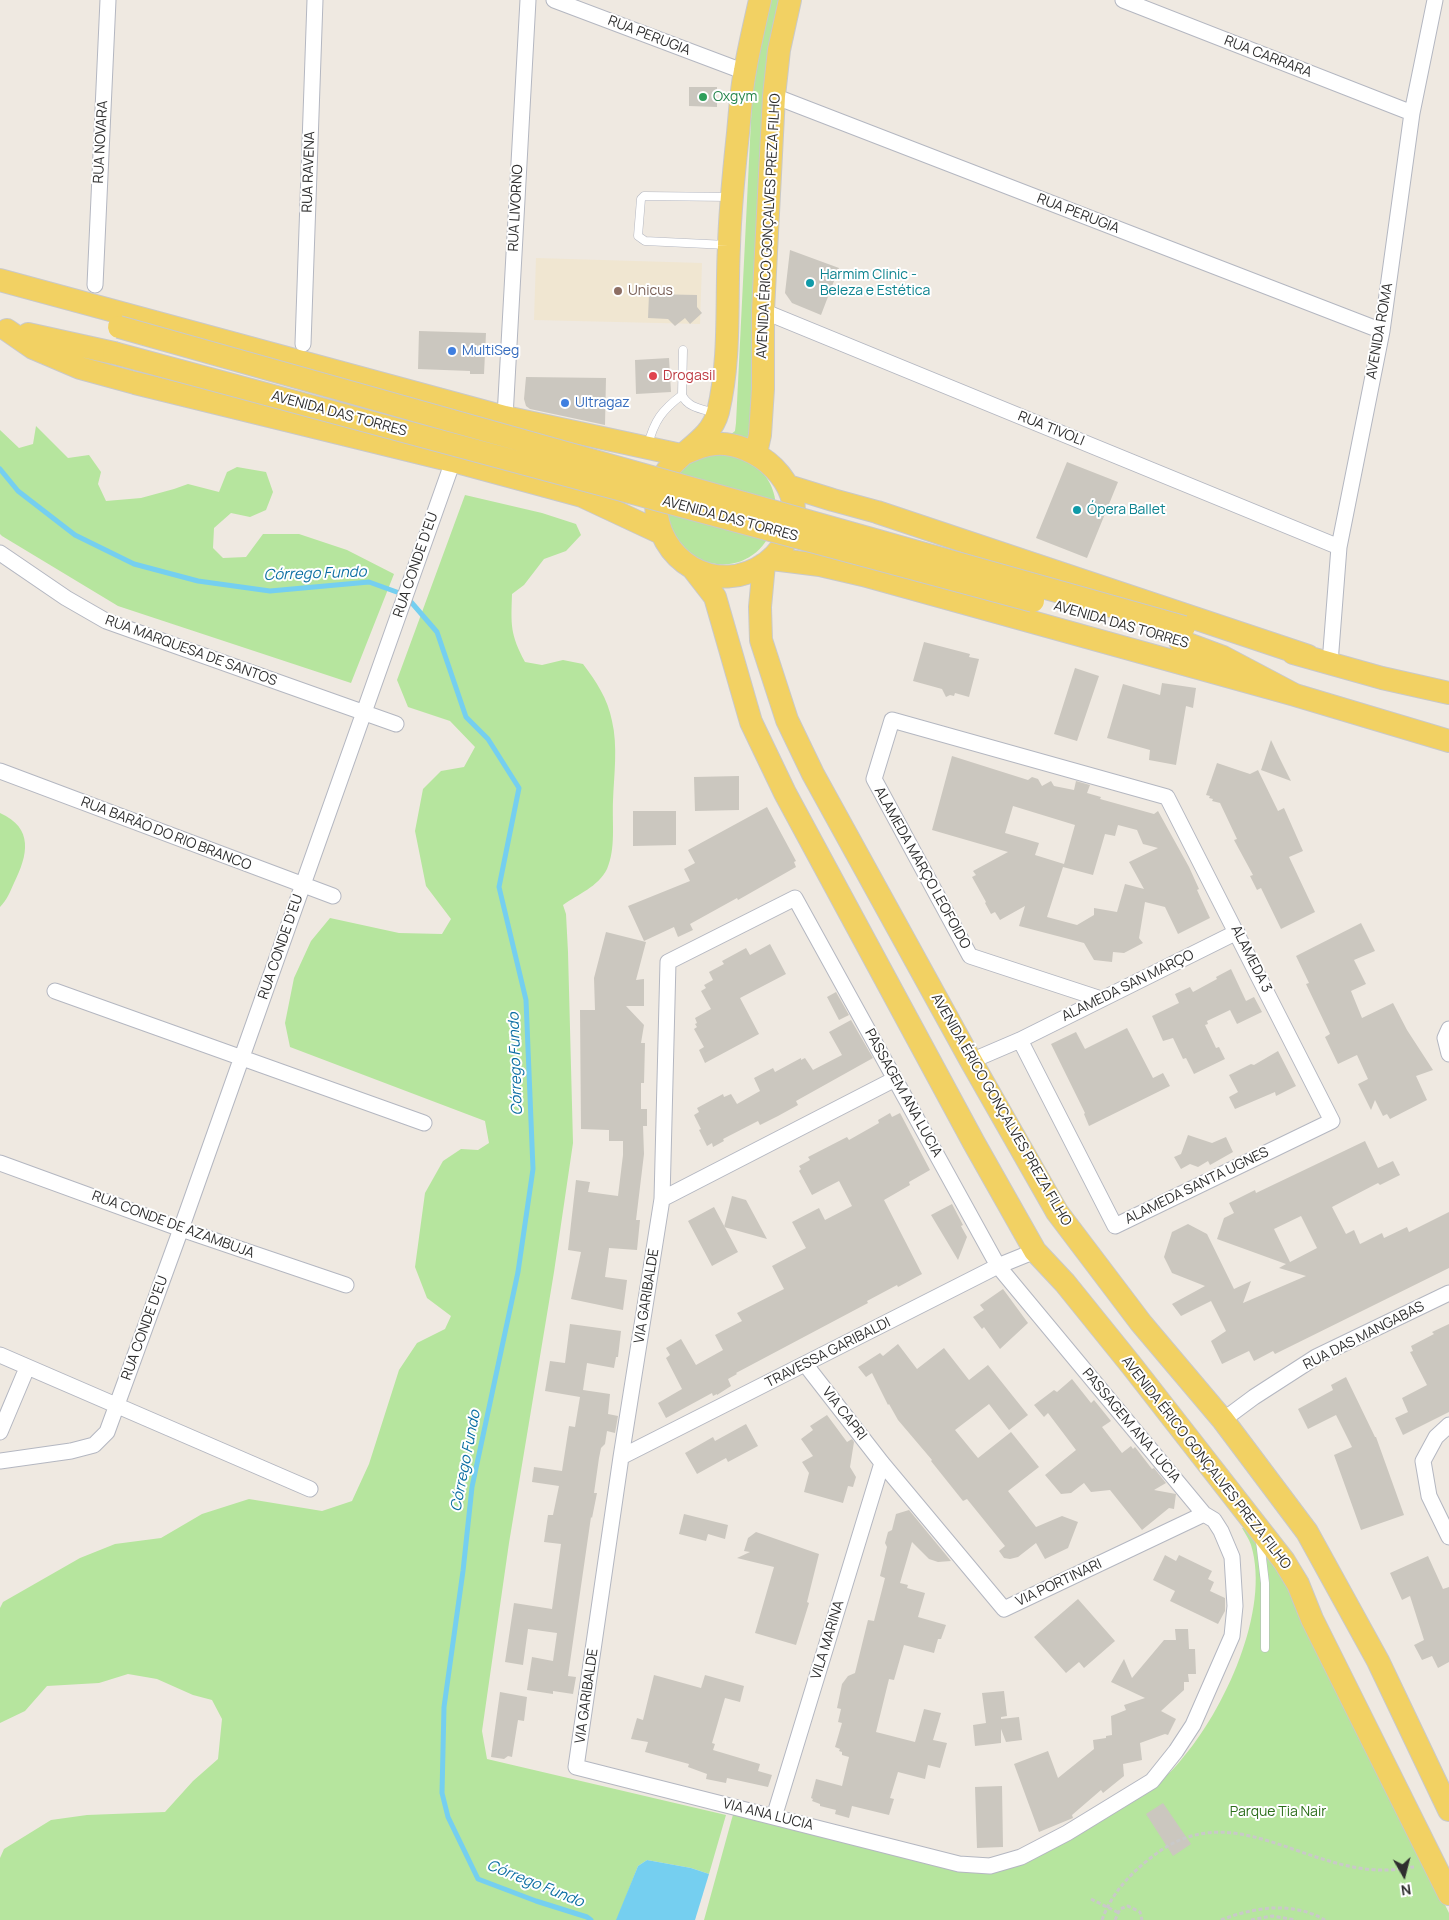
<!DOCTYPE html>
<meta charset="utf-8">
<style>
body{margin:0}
#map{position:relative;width:1449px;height:1920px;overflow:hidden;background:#efe9e1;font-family:Manrope,sans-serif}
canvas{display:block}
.north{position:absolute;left:1379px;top:1850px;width:50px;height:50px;-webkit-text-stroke:4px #fff;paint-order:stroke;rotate:172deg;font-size:14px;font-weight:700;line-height:20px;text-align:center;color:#2e2e2e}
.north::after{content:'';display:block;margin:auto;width:18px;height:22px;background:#2e2e2e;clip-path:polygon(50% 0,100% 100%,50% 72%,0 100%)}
</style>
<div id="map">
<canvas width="1449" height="1920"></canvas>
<div class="north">N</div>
</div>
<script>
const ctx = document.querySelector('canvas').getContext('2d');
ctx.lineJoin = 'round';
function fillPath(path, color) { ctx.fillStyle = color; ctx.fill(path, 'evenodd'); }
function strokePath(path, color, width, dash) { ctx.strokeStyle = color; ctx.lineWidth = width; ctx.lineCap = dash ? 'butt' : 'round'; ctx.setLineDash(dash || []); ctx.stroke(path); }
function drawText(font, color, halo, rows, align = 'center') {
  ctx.font = font + ' Manrope,sans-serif'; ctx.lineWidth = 4; ctx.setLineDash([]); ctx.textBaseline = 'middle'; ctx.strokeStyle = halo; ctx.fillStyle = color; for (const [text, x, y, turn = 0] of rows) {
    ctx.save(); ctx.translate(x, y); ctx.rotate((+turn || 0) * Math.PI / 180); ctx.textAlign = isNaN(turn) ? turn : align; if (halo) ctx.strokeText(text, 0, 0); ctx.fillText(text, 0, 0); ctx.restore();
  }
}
const education = new Path2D(`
 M536 258 702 263 700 324 534 320Z`);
const green = new Path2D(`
 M768 0H783L755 441 730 435 735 431 736 423 753 80Z
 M36 426 68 458 89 455 101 472 98 484 106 501 141 498 174 489 188 484 219 492 227 472 237 467 266 472 273 492 266 510 250 517 231 513 214 528 213 548 223 558 246 557 263 534H299L347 550 394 574 351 683 118 606 2 536 0 534V430L19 448 33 444Z
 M711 453C721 454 737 453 745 458 806 493 769 583 703 561 698 559 692 558 688 556 682 552 668 524 663 517L679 469 686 461Z
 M465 495 542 513 576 524 581 535 566 551 544 559 524 585 512 594C511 625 510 634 525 662L542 665 563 660 583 664C596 681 608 699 612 721 618 746 614 775 613 801 612 824 616 848 607 869 598 887 578 894 563 905L566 914 568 952 573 1143 554 1272 509 1543 482 1731 487 1759 726 1815 709 1874 691 1868 647 1860 638 1866 617 1920H0V1858L4 1849 51 1820 87 1815 165 1812 193 1781 218 1759 222 1719 212 1700 193 1695 157 1679 128 1674 99 1683 47 1686 25 1711 0 1723V1608L3 1602 80 1558 115 1544 161 1538 202 1514 249 1499 322 1511 352 1501 369 1464 399 1370 417 1343 445 1329 451 1316 427 1298 415 1267 425 1193 443 1161 461 1149 478 1150 489 1143 485 1121 290 1047 285 1023 294 978 311 941 330 918 399 933 442 934 451 919 426 886 415 831 423 789 441 771 464 767 475 747 450 721 408 707 397 680Z
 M0 813C34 828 28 855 14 883 10 892 7 900 0 907Z
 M1242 1528H1245L1284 1579 1449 1913V1920H704L734 1811 985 1871 1159 1782C1167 1775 1175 1768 1181 1760 1224 1711 1271 1610 1251 1545 1249 1539 1245 1533 1242 1528Z`);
const water = new Path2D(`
 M647 1860 691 1868 709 1874 695 1920H616L638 1866Z`);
const stream = new Path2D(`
 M0 469 18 491 75 535 134 564 198 581 270 591 369 582 405 595 437 632 466 717 488 739 519 788 499 887 526 1000 533 1169 518 1272 472 1487 463 1571 444 1707 442 1793 448 1817 478 1879 536 1901 587 1917 591 1920`);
const building = new Path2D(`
 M689 87H717V107L689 106Z
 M790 250 839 268 821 315 792 303 785 293Z
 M649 294 697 295V307L702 313 690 324 685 318 675 326 668 319 648 318Z
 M419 331 486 333 484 374H470V371L418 369Z
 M669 358 671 392 636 394 635 360Z
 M526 377 606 378 605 425 530 409 526 406 524 399Z
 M1067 462 1118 482 1087 558 1036 538Z
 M924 642 970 654 969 657 979 659 969 697 955 693 954 696 950 695 946 697 942 689 913 681Z
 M1075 668 1099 676 1077 741 1054 734Z
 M1162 683 1196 688 1193 708 1186 706 1176 765 1149 760 1150 750 1107 738 1123 684 1160 695Z
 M1271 740 1279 757 1291 781 1261 770Z
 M952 756 1028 780 1032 777 1038 779 1042 786 1051 781 1054 786 1074 790 1076 781 1090 785 1087 793 1101 797 1100 799 1154 814 1158 811 1189 867 1199 889 1197 890 1210 918 1178 934 1165 907 1145 902 1139 938 1143 943 1124 953 1113 952 1112 962 1094 960 1084 943 1019 926 1025 906 1000 920 995 912 991 914 985 903 986 902 972 877 976 875 973 871 1008 852 932 830ZM1013 806 1075 825 1064 864 1035 855 1039 843 1005 833ZM1118 825 1137 830 1143 844 1158 848 1129 862 1144 889 1125 884 1117 912 1094 908V915L1077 925 1047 917 1063 867 1093 875 1105 834 1115 836Z
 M1217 763 1250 774 1258 770 1278 811 1284 808 1303 851 1289 857 1315 912 1281 929 1261 888 1257 890 1250 876 1253 875 1234 840 1237 839 1220 803 1212 801 1213 799 1209 798 1210 796 1206 795Z
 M739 776V810L695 811 694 777Z
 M767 807 796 861 794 862 796 867 738 900 737 898 690 924 693 930 678 937 674 927 644 941 628 906 690 881 684 869 695 863 688 850Z
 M633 811H676V845L633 846Z
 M1361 923 1375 951 1354 960 1366 984 1351 991 1362 1018 1393 1003 1407 1030 1433 1070 1416 1076 1427 1100 1390 1119 1387 1114 1383 1116 1375 1100 1371 1110 1358 1084 1368 1079 1357 1055 1338 1064 1325 1037 1330 1034 1306 984 1309 983 1296 956Z
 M606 932 646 942 636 980 644 979V1006H626L644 1025 641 1043H645L644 1083H641V1109H647V1126H643L644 1154 636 1220H640L637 1250 609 1248 605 1277 627 1280 623 1310 571 1299 581 1252 568 1250 576 1180 590 1182 588 1192 618 1196 623 1155V1141H609V1130L581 1129 580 1010H595L594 978Z
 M770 944 786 974 740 998 759 1034 705 1063 699 1050 704 1047 694 1029 697 1027 695 1024 697 1023 695 1018 711 1009 701 991 706 988 704 985 713 980 709 972 724 964 722 961 746 948 750 955Z
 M1231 969 1246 1001 1254 997 1262 1012 1237 1024 1230 1010 1207 1021 1208 1024 1205 1025 1216 1048 1219 1047 1225 1059 1194 1074 1186 1058 1183 1059 1173 1038 1163 1041 1152 1016 1179 1003 1175 994 1190 987 1193 992 1217 979 1216 977Z
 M836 992 849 1015 839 1020 827 997Z
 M851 1020 873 1058 796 1101 798 1105 778 1116 760 1125 758 1121 723 1139 724 1141 713 1147 712 1143 707 1146 699 1130 701 1129 694 1115 699 1112 697 1108 723 1094 724 1097 731 1094 737 1104 760 1091 754 1078 773 1068 775 1072 801 1058V1060L805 1058 813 1070 842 1055 829 1032Z
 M1127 1028 1153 1078 1163 1073 1170 1086 1089 1126 1084 1114 1085 1113 1051 1044 1076 1032 1085 1049Z
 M1278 1051 1296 1086 1276 1096 1275 1092 1235 1109 1229 1097 1238 1092 1229 1075 1251 1064 1254 1065Z
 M890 1113 892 1117 900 1113 930 1170 909 1182 910 1185 884 1200 922 1274 898 1287 897 1285 867 1301 868 1303 736 1373 737 1374 728 1379 731 1386 717 1395V1394L713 1396 712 1393 666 1418 658 1403 682 1389 666 1358 670 1355 666 1348 681 1339 696 1365 723 1350 715 1335 742 1321 737 1313 784 1289 772 1266 806 1248 792 1222 819 1208 825 1220 852 1206 839 1181 812 1195 799 1171 801 1169 799 1166 810 1160 808 1157 847 1137 849 1140 879 1123 878 1120Z
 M1188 1135 1212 1143 1226 1137 1233 1152 1210 1165 1208 1161 1198 1167 1190 1164 1181 1169 1174 1157 1181 1154Z
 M1365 1141 1378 1168 1393 1161 1400 1175 1380 1185 1378 1183 1332 1207 1346 1234 1354 1230 1360 1244 1382 1233 1384 1238 1407 1227 1409 1232 1449 1212V1268L1275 1354 1273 1351 1254 1361 1249 1351 1222 1364 1211 1341 1226 1331 1211 1301 1181 1316 1172 1304 1205 1286 1172 1273 1164 1257 1172 1232 1188 1224 1207 1234 1234 1289 1251 1281 1243 1303 1306 1276 1279 1268 1286 1264 1217 1239 1224 1218 1234 1213 1229 1203 1255 1190 1256 1193ZM1301 1216 1317 1248 1290 1262 1274 1229Z
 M732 1196 746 1200 767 1239 724 1227Z
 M952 1204 963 1225 961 1226 967 1237 958 1260 931 1215Z
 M714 1207 738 1252 712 1266 688 1221Z
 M1003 1289 1028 1323 1000 1349 984 1327 982 1329 973 1317 984 1310 980 1305Z
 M570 1324 621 1331 618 1357H616L614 1368 587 1363 583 1390 610 1394 608 1414 618 1416 615 1433 607 1431 605 1444 601 1448 599 1458 594 1493H597L592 1518 591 1517 568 1676 576 1677 573 1694 553 1691V1694L527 1690 532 1657 553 1661 557 1633 528 1629 523 1665 505 1662 514 1603 552 1609 561 1544 544 1542 548 1515H553L559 1486 532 1482 534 1467 562 1471 569 1426 575 1427 580 1397 545 1391 550 1361 565 1363Z
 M1449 1324V1412L1403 1435 1395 1418 1408 1412 1402 1398 1427 1385 1410 1352 1413 1351 1411 1346 1434 1334 1432 1332Z
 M898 1344 917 1369 944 1348 969 1380 988 1365 1028 1415 1009 1430 989 1404 955 1430 978 1458 1011 1432 1039 1467 1008 1491 1036 1527 1062 1516 1078 1522 1068 1548 1045 1559 1036 1543 1018 1557 1010 1559 1004 1558 999 1551 1005 1546 967 1499 963 1501 931 1461 932 1460 898 1420 889 1404 888 1405 872 1373 866 1377 858 1367 880 1353 883 1356Z
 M1346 1377 1375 1437H1376L1404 1515 1361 1530 1334 1455 1352 1447 1336 1415 1308 1429 1298 1409 1333 1390 1331 1385Z
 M1072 1379 1091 1403 1094 1400 1111 1421 1102 1427 1122 1453 1131 1446 1133 1449 1135 1447 1152 1469 1154 1468 1166 1483 1154 1490 1176 1494 1174 1509 1169 1508 1142 1530 1110 1490 1091 1492 1084 1483 1071 1493 1061 1494 1045 1475 1076 1450 1048 1413 1044 1417 1034 1405 1054 1390 1057 1392Z
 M827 1415 847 1442 852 1439 854 1442 850 1467 856 1477 853 1487 848 1486 843 1503 804 1492 809 1473 802 1462 813 1456 801 1439 813 1430 810 1426Z
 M746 1424 758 1446 728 1462 726 1458 697 1474 685 1453 713 1437 715 1441Z
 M909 1510 951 1561 938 1562 929 1559 912 1542 900 1583 908 1585 907 1588 925 1593 918 1617 946 1625 941 1639H938L934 1653 904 1645 894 1680 889 1679 876 1732 915 1742 924 1709 941 1713 933 1740 947 1743 940 1768 928 1765 925 1779 898 1772 890 1798 894 1799 889 1815 852 1806 849 1818 835 1814 836 1810 820 1806V1804L812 1801 813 1799 811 1798 816 1779 842 1786 849 1757 842 1755V1752L839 1751 840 1749 835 1747 842 1723 838 1722 841 1709 837 1708 842 1684 848 1676 855 1673 868 1620 874 1621 885 1578 880 1576 887 1547 885 1543 888 1532 892 1530 896 1514Z
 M684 1514 728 1525 725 1539 708 1534 706 1541 679 1534Z
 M756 1532 819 1554 807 1602 809 1603 796 1645 755 1633 774 1567 737 1558 750 1552 744 1551 748 1538Z
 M1165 1555 1176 1561 1179 1555 1212 1571 1208 1579 1214 1582 1210 1591 1225 1598V1611L1218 1624 1170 1601 1175 1591 1153 1580Z
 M1428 1556 1443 1589 1449 1587V1662L1438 1668 1432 1656 1422 1660 1414 1645 1424 1640 1410 1596 1402 1600 1390 1573Z
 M1078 1599 1115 1641 1084 1668 1079 1662 1066 1673 1034 1637Z
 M1175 1629H1188L1189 1649H1195L1196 1674H1188L1189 1682H1184V1690L1161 1711 1176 1719 1168 1735 1165 1734 1140 1743 1142 1760 1123 1764 1124 1776 1103 1793 1101 1790 1072 1815 1073 1818 1039 1832 1014 1764 1048 1751 1058 1778 1094 1749 1093 1740 1106 1738V1736L1112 1735 1111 1716 1126 1710 1124 1705 1145 1698 1111 1682 1124 1659 1132 1678 1164 1640H1176Z
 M654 1675 701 1688 705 1675 744 1686 740 1702 725 1698 712 1743 715 1744 713 1750 760 1764 758 1771 772 1775 768 1787 727 1778 726 1783 706 1779 707 1774 688 1767 689 1764 645 1752 648 1742 631 1739 637 1718 643 1720Z
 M1004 1691 1007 1716 1001 1717V1719L1019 1717 1022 1740 1006 1742 1001 1729V1743L975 1746 973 1725 986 1723 982 1693Z
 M500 1692 527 1697 524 1721 518 1720 512 1757 508 1756 504 1759 491 1757Z
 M1002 1786 1003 1847 977 1848 975 1787Z
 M1163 1803 1191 1844 1173 1856 1146 1814Z`);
const path = new Path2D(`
 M1091 1899 1117 1912
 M1102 1920C1111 1895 1127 1877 1148 1860 1219 1801 1278 1852 1353 1867 1368 1870 1384 1871 1399 1869 1404 1869 1409 1867 1414 1867
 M1115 1920 1120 1909 1128 1906 1140 1912 1142 1920
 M1221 1920C1255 1907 1292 1901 1325 1920
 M1251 1920 1272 1916 1296 1920`);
const lane = new Path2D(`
 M727 245 645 241 638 236 641 199 644 196 731 197
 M683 350 682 395C688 408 702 409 716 413
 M648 445C654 421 662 410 682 395
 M1260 1541 1265 1583V1648`);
const street = new Path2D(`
 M554 0 745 72
 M1123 0 1412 113
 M774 96 1382 331
 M95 285 108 0
 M763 311 1339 547
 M303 344 315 0
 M505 417 528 0
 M0 553 66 598 106 621 396 724
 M1330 663 1339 547 1382 331 1412 113 1435 0
 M0 771 333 896
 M795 898 998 1266 1204 1514 1214 1520 1221 1531 1232 1557 1235 1606 1232 1636 1193 1725 1176 1751 1152 1781 1067 1833 1021 1857 990 1866 959 1864 576 1767 621 1457 662 1199 668 962Z
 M55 991 424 1123
 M1449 1029 1445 1038 1449 1054
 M1020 1040 1115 1226 1332 1121 1167 797 892 720 874 779 970 956 1101 999
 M971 1061 1020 1040 1237 932
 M0 1163 181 1229 346 1285
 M662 1199 895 1079
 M0 1355 310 1489
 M805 1364 882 1463 1004 1609 1204 1514
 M1223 1420 1254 1397 1316 1357 1449 1293
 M1449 1425 1436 1437 1423 1461 1429 1496 1449 1537
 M0 1432 24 1375
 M621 1457 998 1266 1035 1251
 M0 1461 71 1451 94 1445 107 1432 181 1229 453 461
 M774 1817 882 1463`);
const primary = new Path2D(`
 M0 280 505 417 681 455C692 450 702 445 715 444 756 441 805 483 792 527 787 542 778 554 766 563 717 598 655 561 656 502 658 455 708 450 718 412 731 358 726 301 729 246 730 208 734 171 738 133 740 113 741 91 745 71 749 47 755 23 760 0
 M7 330 33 348 80 368 135 383 453 461 582 496 661 533
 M28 334 114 353
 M756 453 760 435 763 389V311L774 96 779 50 790 0
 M788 486 833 500 877 512 1308 656
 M772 559 820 565 863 575 1295 695
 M764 564 760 607 761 640 787 720 813 774 971 1061 1057 1212 1141 1323 1223 1420 1307 1532 1378 1661 1449 1810
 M694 570 715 597 751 722 785 793 974 1143 1035 1251 1065 1283 1132 1366 1284 1561 1298 1584 1312 1619 1449 1894
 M1180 641 1223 657 1295 695 1449 741
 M1293 653 1382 678 1449 693`);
const primaryBridge = new Path2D(`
 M119 327 1184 627
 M114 353 1033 601`);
const markers = [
 [703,97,5,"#2e9e5b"],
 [810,283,5,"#0f9aa8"],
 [618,291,5,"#8d6e63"],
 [452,351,5,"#3f7fe0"],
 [653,376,5,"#e0444e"],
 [565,403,5,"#3f7fe0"],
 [1077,510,5,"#0f9aa8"]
];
const streetNames = [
 ["RUA PERUGIA",649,36,21],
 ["RUA CARRARA",1268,57,21],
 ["RUA NOVARA",101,142,-87],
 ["RUA RAVENA",309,172,-88],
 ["RUA LIVORNO",516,208,-87],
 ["RUA PERUGIA",1078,214,21],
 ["AVENIDA ÉRICO GONÇALVES PREZA FILHO",769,226,-87],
 ["AVENIDA ROMA",1380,331,-80],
 ["AVENIDA DAS TORRES",339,414,15],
 ["RUA TIVOLI",1051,429,22],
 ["AVENIDA DAS TORRES",730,519,15],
 ["RUA CONDE D'EU",416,565,-71],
 ["AVENIDA DAS TORRES",1121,625,16],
 ["RUA MARQUESA DE SANTOS",191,651,20],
 ["RUA BARÃO DO RIO BRANCO",166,834,21],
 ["ALAMEDA MARÇO LEOFOIDO",922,868,61],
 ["RUA CONDE D'EU",281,947,-71],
 ["ALAMEDA 3",1251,959,63],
 ["ALAMEDA SAN MARÇO",1128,986,-26],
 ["PASSAGEM ANA LUCIA",903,1093,61],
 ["AVENIDA ÉRICO GONÇALVES PREZA FILHO",1001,1110,60],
 ["ALAMEDA SANTA UGNES",1197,1186,-26],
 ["RUA CONDE DE AZAMBUJA",173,1225,20],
 ["VIA GARIBALDE",647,1296,-81],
 ["RUA CONDE D'EU",145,1328,-70],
 ["RUA DAS MANGABAS",1364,1336,-27],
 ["TRAVESSA GARIBALDI",828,1353,-27],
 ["VIA CAPRI",844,1414,52],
 ["PASSAGEM ANA LUCIA",1131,1426,50],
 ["AVENIDA ÉRICO GONÇALVES PREZA FILHO",1206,1463,52],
 ["VIA PORTINARI",1059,1583,-25],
 ["VILA MARINA",828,1640,-73],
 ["VIA GARIBALDE",587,1696,-82],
 ["VIA ANA LUCIA",768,1815,14]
];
const leisureNames = [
 ["Oxgym",713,97]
];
const cultureNames = [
 ["Harmim Clinic -",820,275],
 ["Beleza e Estética",820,291],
 ["Ópera Ballet",1087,510]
];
const educationNames = [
 ["Unicus",628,291]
];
const shopNames = [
 ["MultiSeg",462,351],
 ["Ultragaz",575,403]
];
const healthNames = [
 ["Drogasil",663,376]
];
const parkNames = [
 ["Parque Tia Nair",1278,1812]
];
const waterNames = [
 ["Córrego Fundo",315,574,-2],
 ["Córrego Fundo",516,1064,-92],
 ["Córrego Fundo",466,1461,-79],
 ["Córrego Fundo",535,1884,22]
];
fillPath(education, '#f0e6d1');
fillPath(green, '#b6e59e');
fillPath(water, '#75cff0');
strokePath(stream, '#75cff0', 5);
fillPath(building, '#cbc7bf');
strokePath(lane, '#b4b7c1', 9);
strokePath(street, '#b4b7c1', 17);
strokePath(primary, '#c9c9c9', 24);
strokePath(path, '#c9c9c9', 3, [4, 2.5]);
strokePath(lane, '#fff', 8);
strokePath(street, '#fff', 15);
strokePath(primary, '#f2d163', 22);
strokePath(primaryBridge, '#c9c9c9', 24, []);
strokePath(primaryBridge, '#f2d163', 22);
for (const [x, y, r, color] of markers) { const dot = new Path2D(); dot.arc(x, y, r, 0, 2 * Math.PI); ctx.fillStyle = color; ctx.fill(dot); strokePath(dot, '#fff', 2); }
drawText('14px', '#2e2e2e', '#fff', streetNames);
drawText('14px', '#27864d', '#fff', leisureNames, 'left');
drawText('14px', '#0d838f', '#fff', cultureNames, 'left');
drawText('14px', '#785e54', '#fff', educationNames, 'left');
drawText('14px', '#366cbe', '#fff', shopNames, 'left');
drawText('14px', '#be3a42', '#fff', healthNames, 'left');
drawText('14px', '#2c6e1b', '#fff', parkNames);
drawText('italic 15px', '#0d6fa3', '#fff', waterNames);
</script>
